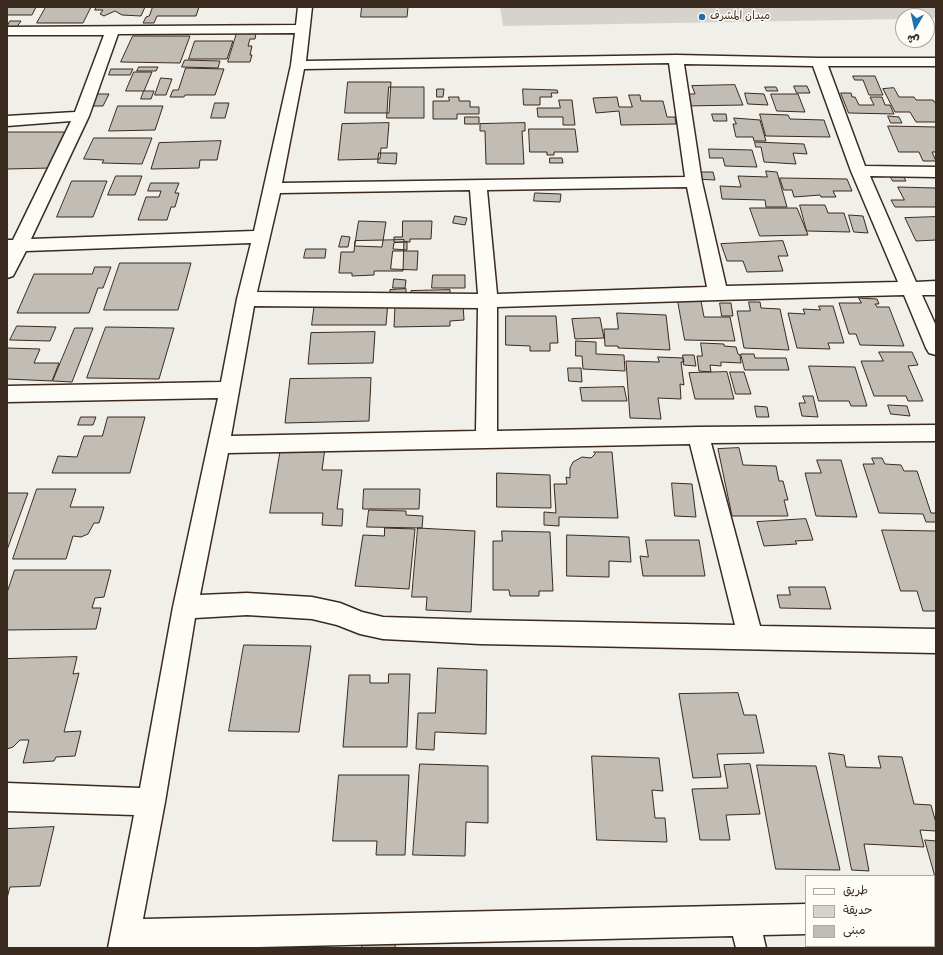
<!DOCTYPE html>
<meta charset="utf-8">
<style>
body{margin:0}
#map{position:relative;width:943px;height:955px;overflow:hidden;background:#f1efea;font-family:Mynerve,"Playpen Sans Arabic",sans-serif}
canvas{display:block}
.frame{position:absolute;inset:0;border:8px solid #3b2a1e;pointer-events:none}
.legend{position:absolute;left:805px;top:875px;width:130px;height:72px;box-sizing:border-box;background:#fdfcf7;border:1px solid #afa8a0;margin:0;padding:5px 7px;list-style:none;font-size:12px;color:#3b2a1e}
.legend li{display:flex;align-items:center;gap:8px;height:20px}
.legend b{width:20px;border:1px solid #afa8a0}
.north{position:absolute;left:895px;top:8px;width:40px;height:40px;box-sizing:border-box;background:#fdfcf7;border:1px solid #afa8a0;border-radius:50%;rotate:189deg;font-size:11px;font-weight:700;line-height:16px;text-align:center;color:#3b2a1e}
.north::after{content:'';display:block;margin:auto;width:14px;height:18px;background:#1f6fb2;clip-path:polygon(50% 0,100% 100%,50% 72%,0 100%)}
</style>
<div id="map">
<canvas width="943" height="955"></canvas>
<div class="frame"></div>
<ul class="legend">
<li><b style="height:5px;background:#fdfcf7"></b>طريق</li>
<li><b style="height:11px;background:#d7d2cc"></b>حديقة</li>
<li><b style="height:11px;background:#c1bcb4"></b>مبنى</li>
</ul>
<div class="north">ش</div>
</div>
<script>
const ctx = document.querySelector('canvas').getContext('2d');
ctx.lineJoin = 'round';
function fillPath(path, color) { ctx.fillStyle = color; ctx.fill(path, 'evenodd'); }
function strokePath(path, color, width, dash) { ctx.strokeStyle = color; ctx.lineWidth = width; ctx.lineCap = dash ? 'butt' : 'round'; ctx.setLineDash(dash || []); ctx.stroke(path); }
function drawText(font, color, halo, rows, align = 'center') {
  ctx.font = font + ' Mynerve,"Playpen Sans Arabic",sans-serif'; ctx.lineWidth = 3; ctx.setLineDash([]); ctx.textBaseline = 'middle'; ctx.strokeStyle = halo; ctx.fillStyle = color; for (const [text, x, y, turn = 0] of rows) {
    ctx.save(); ctx.translate(x, y); ctx.rotate((+turn || 0) * Math.PI / 180); ctx.textAlign = isNaN(turn) ? turn : align; if (halo) ctx.strokeText(text, 0, 0); ctx.fillText(text, 0, 0); ctx.restore();
  }
}
const green = new Path2D(`
 M500 7H936V18H927V16H903V19L503 26Z`);
const building = new Path2D(`
 M7 7H36L32 15H7Z
 M46 7H91L83 23H37Z
 M97 7H145L141 16 122 15 115 11 104 16 100 14 103 10H95Z
 M153 7H199L196 16H157L154 23H143L146 17 149 16Z
 M362 7H408L407 17H361Z
 M10 21H21L16 28H7Z
 M237 33H256L255 39H250L248 46H252L250 55H252L250 62H228Z
 M133 36H190L180 63 121 62Z
 M195 41H233L227 59H189Z
 M185 60 220 61 218 68 182 67Z
 M139 67H158L156 71H137Z
 M186 68 224 69 215 95H185L184 97H170L173 90H178Z
 M111 69H133L130 75H109Z
 M134 72H152L144 91H126Z
 M853 76H875L883 95H869L863 80H855Z
 M161 78 172 79 166 95H155Z
 M348 82H391L389 113H345Z
 M735 85 743 105 685 106 682 94H695L692 86Z
 M794 86H807L810 93H797Z
 M389 87H424V118H387Z
 M765 87H776L778 91H767Z
 M894 88 899 97H914L916 100H933L936 104V122H916L910 112H895L883 89Z
 M437 89H444L443 97H437Z
 M523 89 557 90 558 93H551L552 97H540V105H524Z
 M144 91H154L151 99H141Z
 M745 93 764 94 768 105 748 104Z
 M841 93H851L852 97H855L859 105H874L870 97H882L885 105H890L894 114 849 113Z
 M91 94H109L103 106H86Z
 M771 94H798L805 112 777 111Z
 M629 95H640L641 101H663L667 117H675L676 124 621 125 619 111 596 113 593 98 617 97 619 107H632Z
 M449 97H459V101H470V107H479V114H457V119H433V101H449Z
 M559 100H572L575 125H563V117H538L537 108H560Z
 M215 103H229L225 118H211Z
 M118 106H163L155 130 109 131Z
 M712 114H726L727 121H714Z
 M760 114 788 115 790 119 824 120 830 137 766 136Z
 M888 116 899 117 902 123H891Z
 M465 117H479V124H465Z
 M734 118 760 120 766 141H754L753 137H736L733 124H736Z
 M389 123 387 148H381L380 159 338 160 342 124Z
 M525 123V131H522L524 164H486L485 131H480V124Z
 M888 126 936 127V152H932L936 161H923L919 152H899Z
 M529 129H575L578 152H554V155H547V152H530Z
 M7 132H66L51 168 7 169Z
 M94 138H152L142 164 102 163 104 160 84 159Z
 M221 141 217 160H200L199 168 151 169 159 143Z
 M755 142 804 144 807 154 793 153 796 164 764 162 761 147H756Z
 M709 149 752 150 757 167 725 166 723 158H710Z
 M379 153H397L396 164 378 163Z
 M550 158H562L563 163H550Z
 M766 171 777 172 787 207H766L765 200 722 199 720 186 741 187 738 176 767 177Z
 M694 172H713L715 180 695 179Z
 M889 174H902L906 181H893Z
 M116 176H142L135 195H108Z
 M780 178 847 179 852 191H833L836 197H821L820 195 794 197 792 190H784Z
 M72 181H107L93 217H57Z
 M151 183H179L175 193H179L175 207H171L167 220H138L146 197H159L161 191H148Z
 M898 187 935 188 936 190V207H895L891 200H904Z
 M535 193 561 194 560 202 534 201Z
 M800 205H825L828 213H844L850 232 807 231Z
 M750 208H797L808 235 760 236Z
 M849 215 863 216 868 233 854 232Z
 M455 216 467 218 465 225 453 223Z
 M936 217V240L916 241 905 218Z
 M359 221 386 222 382 247 355 246Z
 M403 221H432L431 239H410V242H394V237H402Z
 M342 236 350 237 348 247H339Z
 M404 240 403 271H374V275L352 276V273H339L341 252H354L355 241Z
 M783 241 788 256H778L783 271 747 272 743 261H727L721 244Z
 M407 242V250L393 249 394 243Z
 M306 249H326L325 258H304Z
 M393 251H418L417 270 391 269Z
 M120 263H191L178 310H104Z
 M95 267H111L103 288H98L89 313H17L34 274H92Z
 M433 275H465V288H432Z
 M394 279 406 280 405 288H393Z
 M406 289V295L390 296V290Z
 M450 290V304H463L464 320 450 321V326L394 327 395 305H410L411 291Z
 M859 298 877 299 879 304H875L877 307H889L904 346 860 345 856 334H849L839 303H861Z
 M678 301H701L704 317H730L735 341 685 340Z
 M315 302H388L386 325H312Z
 M749 302H760L761 308 780 309 789 350 744 348 737 311H750Z
 M720 303H731L733 316H722Z
 M819 306H833L844 343H828L830 349 797 348 788 313 805 314 803 309 820 310Z
 M617 313 666 315 670 350 618 348V346H605L604 329H618Z
 M506 316H556L558 343H550V351H530V346L506 345Z
 M600 318 604 338 575 339 572 319Z
 M17 326 56 327 50 341 10 340Z
 M106 327 174 328 159 379 87 378Z
 M75 328H93L72 382 53 381Z
 M375 332 373 363 308 364 311 333Z
 M576 341 596 342V354L624 355 625 371 583 369 582 356H576Z
 M701 343 724 344V346L736 347 738 354 740 355 741 363 721 362V366L710 365 711 372 699 371 697 356H702Z
 M7 348 40 349 34 363H59L52 381 7 379Z
 M879 352H912L918 365 908 366 923 401H908L906 396H874L861 361H883Z
 M741 354H754L755 358H786L789 370H745Z
 M683 355H694L696 366 684 365Z
 M658 357 683 358 684 362H681L684 385 680 384 681 399 658 398 661 419 630 418 626 361 659 362Z
 M809 366 855 367 867 406H851L849 401H819Z
 M568 368H581L582 382 569 381Z
 M727 372 734 399H695L689 373Z
 M730 372H744L751 394H736Z
 M371 378 369 421 285 423 290 379Z
 M624 387 627 401H582L580 388Z
 M803 396H813L818 417 802 416 799 403H805Z
 M888 405 907 406 910 416 891 414Z
 M755 406 767 407 769 417H757Z
 M81 417H96L93 425H78Z
 M108 417H145L130 473H52L58 456 77 457 84 436H102Z
 M281 448H325L322 470H342L337 509H343L342 526 322 525 323 513H270Z
 M739 448 743 465 776 466 779 481H783L788 500H784L788 516H732L718 449Z
 M594 452H612L618 518 559 517V526L544 525V512L556 513 554 484H567L566 477 570 478V468L573 462 582 457 591 458 595 454Z
 M872 458H882L885 464 901 465 904 471H917L931 513H936V522H926L923 514 879 513 863 464H874Z
 M817 460H841L857 517 816 516 805 473H821Z
 M497 473 550 475 551 508 497 507Z
 M672 483 692 484 696 517 675 516Z
 M37 489H76L70 507H104L99 523H94L88 534 81 537 73 536 66 559H13Z
 M364 489H420L419 509H363Z
 M7 493H28L7 550Z
 M369 510 406 511V515L423 516 422 528 367 527Z
 M806 519 813 540 795 541 797 544 764 546 757 522Z
 M385 528 415 529 409 589 355 586 363 535 384 536Z
 M418 528 475 531 471 612 426 610 427 597H412Z
 M882 530 936 531V611H923L917 591H901Z
 M502 531 550 532 553 591H539V596H510L509 590H493V541H502Z
 M567 535 629 537 631 562 609 561V577L567 576Z
 M646 540H699L705 576H643L640 556 648 557Z
 M15 570H111L104 597 95 598 92 608H101L96 629 7 630V593Z
 M789 587H825L831 609 780 608 777 595H790Z
 M244 645 311 646 299 732 229 731Z
 M77 657 73 674 79 673 64 732 81 731 75 756 56 757 54 761 23 763 29 740H20L13 747 7 749V659Z
 M438 668 487 670 486 734 435 732 434 750 416 749 418 713H435Z
 M389 674H410L407 747H343L349 675H370V683H388Z
 M738 693 744 715H756L764 753 717 754 721 777 693 778 679 694Z
 M829 753 844 755 846 767 881 768 878 756 902 757 914 804 931 805 936 823V831L920 830 924 847 864 844 869 871 852 870Z
 M592 756 659 758 663 791 652 790 655 818H665L667 842 597 840Z
 M420 764 488 766V823L466 822 465 856 413 855Z
 M750 764 760 814 726 815 730 840H700L692 789 728 788 724 765Z
 M757 765 816 766 840 870 776 869Z
 M339 775H409L405 855H376L377 841H333Z
 M54 827 40 886 10 887 7 898V829Z
 M925 840 936 841V880Z
 M363 938H396L395 948H362Z`);
const minor = new Path2D(`
 M298 7H312L306 61 676 55 819 58H936V66H828L865 166 936 167V177L870 176 916 282 936 281V295H922L936 326V355L929 353 926 348 904 295 718 300 497 307V431L698 427 936 425V441L711 443 760 626 936 629V653L480 644 383 639 360 634 337 625 312 619 247 615 195 618 165 802 143 919 806 904V934L763 935 766 948H736L733 936 215 948H108L134 815 7 811V783L140 788 173 607 218 398 7 402V386L221 382 237 299 251 243 26 251 13 276 7 278V240H13L71 121 7 126V116L75 112 104 35H7V27L296 25ZM295 33 291 65 254 231 31 239 89 116 118 34ZM669 63 685 177 282 183 304 69ZM684 64 813 66 851 171 898 282 726 286 702 182ZM687 187 707 287 497 294 487 190ZM470 190 478 294 257 292 280 193ZM254 306 478 308 476 431 231 436ZM690 444 735 625 480 620 383 617 362 612 340 603 312 597 247 593 200 595 228 453Z
 M936 901V931L934 932V902Z`);
const markers = [
 [702,17,4,"#1f6fb2"]
];
const farPoinames = [
 ["ميدان المشرف",710,17]
];
fillPath(green, '#d7d2cc');
fillPath(building, '#c1bcb4');
strokePath(building, '#3b2a1e', 1);
strokePath(minor, '#3b2a1e', 3);
fillPath(minor, '#fdfcf7');
for (const [x, y, r, color] of markers) { const dot = new Path2D(); dot.arc(x, y, r, 0, 2 * Math.PI); ctx.fillStyle = color; ctx.fill(dot); strokePath(dot, '#fdfcf7', 1.5); }
drawText('11px', '#3b2a1e', '#fdfcf7', farPoinames, 'left');
</script>
